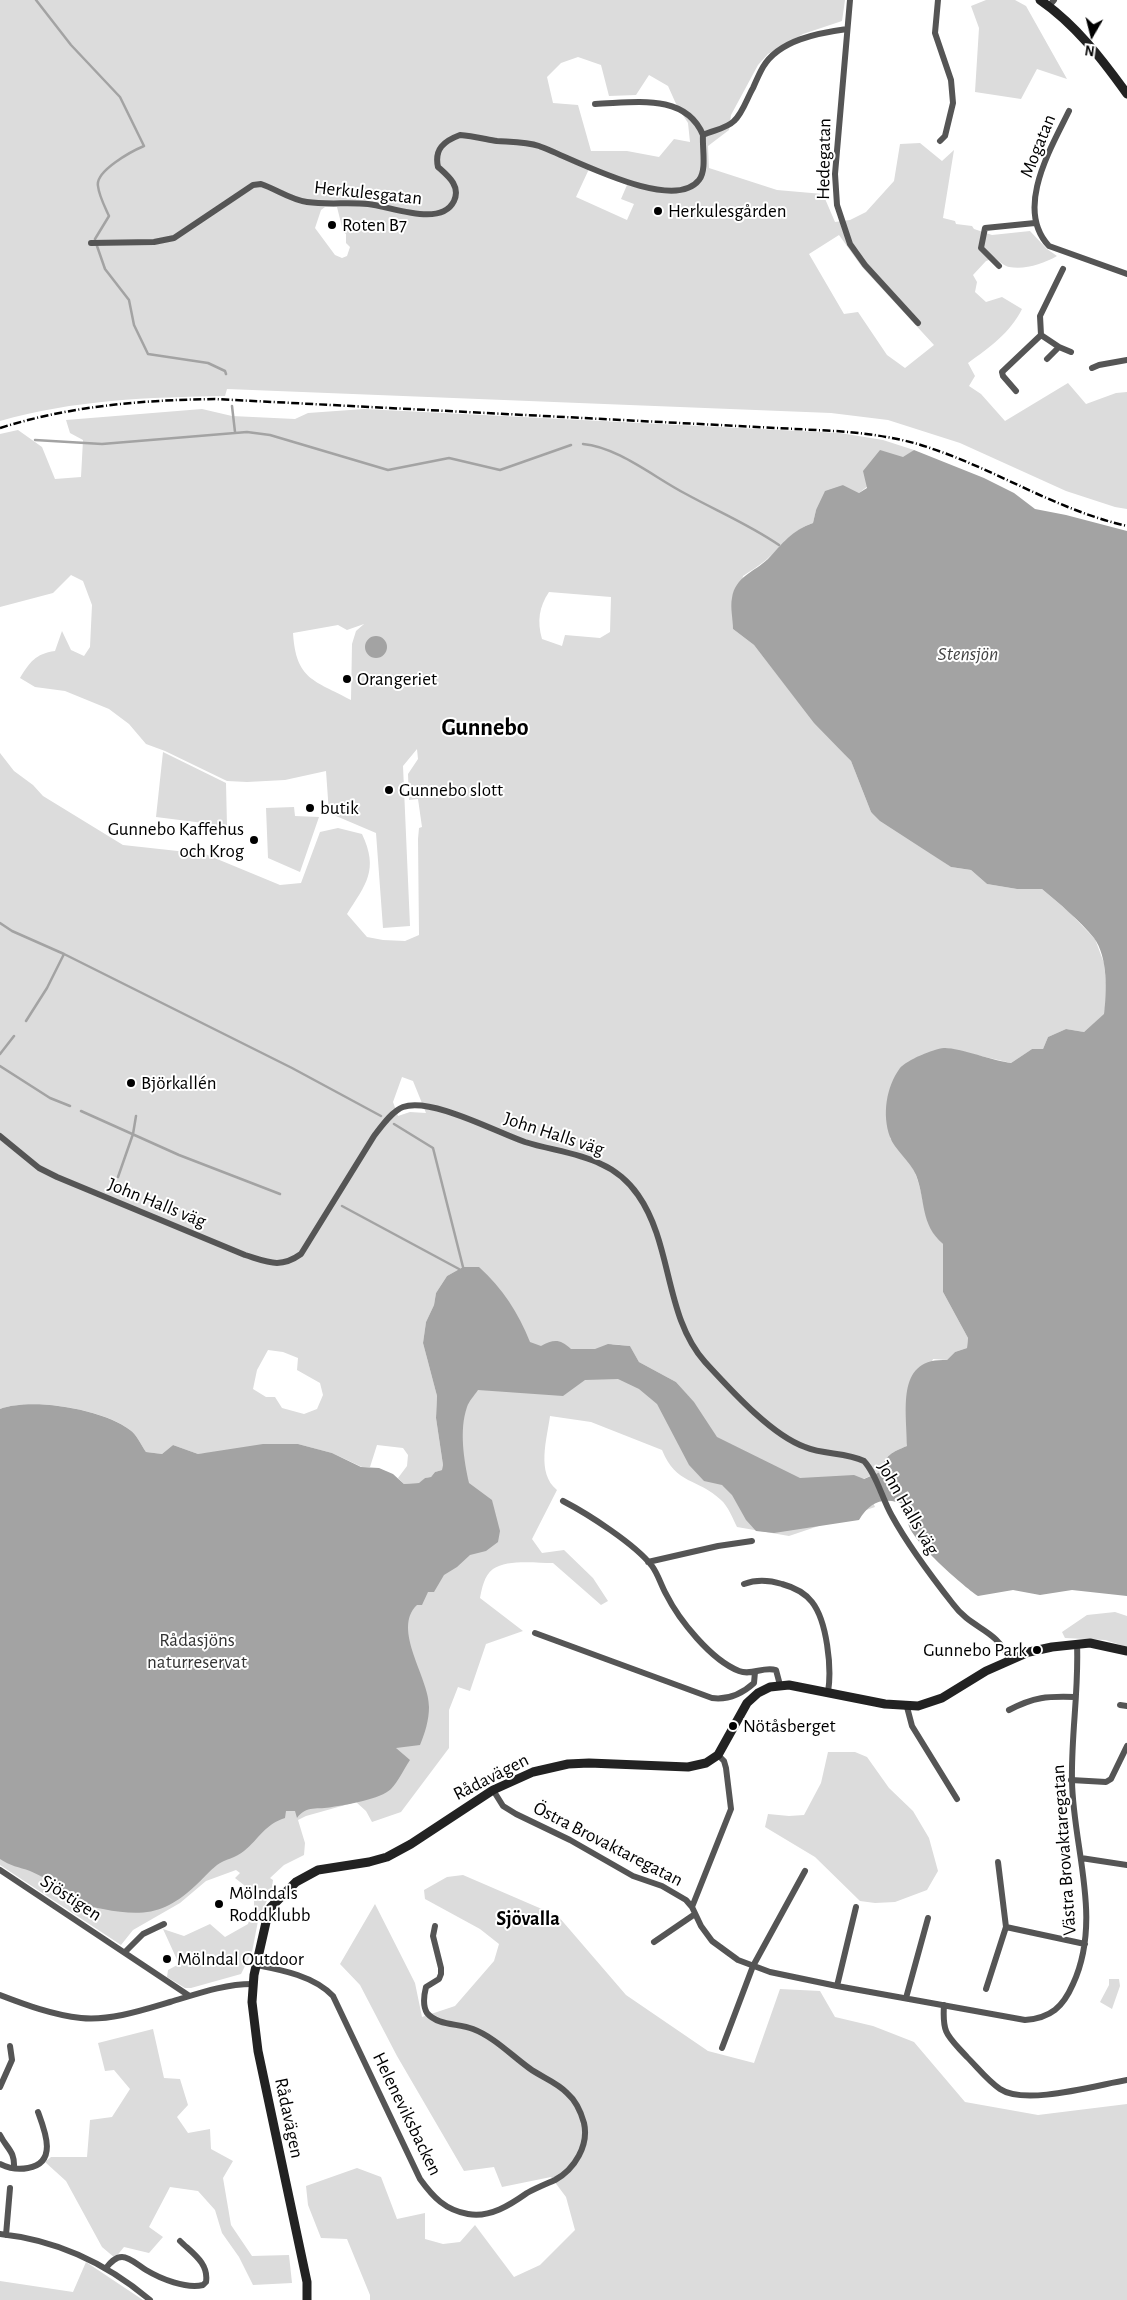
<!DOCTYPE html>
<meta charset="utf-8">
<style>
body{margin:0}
#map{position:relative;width:1127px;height:2300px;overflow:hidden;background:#fff;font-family:"Alegreya Sans",sans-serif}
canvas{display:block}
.north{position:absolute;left:1067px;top:10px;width:50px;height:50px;-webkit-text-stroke:4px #fff;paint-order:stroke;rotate:188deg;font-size:14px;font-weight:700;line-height:20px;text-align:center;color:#000}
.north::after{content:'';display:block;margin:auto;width:18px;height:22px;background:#000;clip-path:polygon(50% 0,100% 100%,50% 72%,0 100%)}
</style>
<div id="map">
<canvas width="1127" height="2300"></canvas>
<div class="north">N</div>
</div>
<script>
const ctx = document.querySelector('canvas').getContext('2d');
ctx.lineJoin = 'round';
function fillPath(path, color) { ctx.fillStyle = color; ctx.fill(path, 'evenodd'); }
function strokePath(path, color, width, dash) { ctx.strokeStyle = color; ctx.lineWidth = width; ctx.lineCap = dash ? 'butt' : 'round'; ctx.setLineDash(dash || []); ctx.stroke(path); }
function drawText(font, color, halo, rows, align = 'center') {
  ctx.font = font + ' "Alegreya Sans",sans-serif'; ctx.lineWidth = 4; ctx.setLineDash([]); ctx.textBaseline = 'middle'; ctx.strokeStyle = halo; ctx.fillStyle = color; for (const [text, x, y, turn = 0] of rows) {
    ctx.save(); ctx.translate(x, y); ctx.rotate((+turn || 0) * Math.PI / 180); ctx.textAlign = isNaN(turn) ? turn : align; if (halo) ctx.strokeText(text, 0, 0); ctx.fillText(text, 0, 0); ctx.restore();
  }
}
const green = new Path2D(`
 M0 0H845L842 21 803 34 768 54 758 65 731 115 729 130 708 146 709 168 777 190 823 194 835 222 850 220 866 212 894 181 900 144 920 143 942 161 954 150 943 218 955 221 956 224 972 226 974 229 992 235 1030 231 1047 249 1057 256C1043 264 1025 270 1009 267 1004 266 999 261 995 258L986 261 973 275 977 282 975 292 986 302 1002 297 1022 309C1010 333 990 347 968 363L975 376 969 386 981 394 1005 421 1068 383 1086 404 1116 393 1127 392V509L1115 507 1066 491 960 443 888 420 831 413 227 389 225 396C149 397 73 400 0 421ZM578 57 601 65 609 96 636 95 649 75 668 86 677 106 688 123 690 142 674 139 659 157 627 151H591L578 105 553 103 547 77 561 63ZM589 169 627 185 621 199 634 204 627 220 576 197ZM325 207H337L343 231 346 234V243L350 247 347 256 342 258 335 255 315 228 321 210ZM839 235 862 267 934 345 905 368 887 355 858 312 844 314 809 254Z
 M986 0H1015L1026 6 1067 79 1037 69 1021 99 975 92 979 28 971 6Z
 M202 409 232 416 295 419 308 413 364 409 840 433 883 440 914 450 859 493 843 485 816 510 813 523C790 531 783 546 766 560 759 566 750 571 743 576L733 629 754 645 797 700 851 761 871 812 951 867 971 870 987 884 1017 889H1042L1069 912 1095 939 1104 963 1107 992 1104 1015 1084 1032 1066 1029 1048 1037 1043 1049H1032L1011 1063 946 1048 922 1055 890 1138C900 1149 909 1160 915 1173 925 1196 923 1227 943 1244V1292L968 1338 967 1348 955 1352 947 1360 933 1359 907 1427V1446C892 1452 885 1455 880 1472L863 1479 875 1507 789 1536 737 1527C733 1519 728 1506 721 1500 698 1478 676 1485 662 1450L591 1422 550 1416C547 1439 536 1473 557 1490L532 1539 542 1553 564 1550 593 1578 608 1601 601 1605 553 1563C536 1563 507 1559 493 1569 484 1576 482 1588 480 1598L523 1631 486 1644 470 1691 458 1687 449 1710V1748L401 1812 372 1822 366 1811 356 1802 306 1816 298 1820 305 1843 304 1855 284 1865 270 1878 273 1880C272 1895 263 1906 258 1920L255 1921H258L252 1952 241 1974 191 1988H185L167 1977 168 1970 179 1964 163 1929 184 1936 210 1924 225 1937 248 1924 254 1906V1893L235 1878 240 1873 236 1870 206 1881 180 1903 133 1930 121 1945 0 1865V1411L145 1453 163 1456 198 1455 404 1485 420 1484 442 1475 463 1267 447 1276 436 1293 434 1305 426 1322 423 1343 437 1396 436 1418 443 1465 442 1470 435 1472 431 1477 425 1478 420 1483 404 1484 398 1478 407 1466 408 1455 403 1448 377 1445 370 1467H362L332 1453 298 1444 198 1454 173 1445 162 1454 146 1452C141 1445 137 1435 130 1430 104 1409 31 1397 0 1409V753L14 771 33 785 43 796 123 845 205 854 280 885 301 883 320 832 338 828 362 834C379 870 366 884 347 914L367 937 383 940 405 941 419 935 418 839 419 828 422 827 418 799 409 800 408 774 418 759 417 749 403 766 410 926 383 928 376 833 329 813 326 771 285 780 247 782 227 781 165 751 146 744 129 724 109 709 65 691 35 687 20 678C30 662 35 654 55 651L62 631 71 650 84 656 90 647 92 605 83 581 71 575 53 593 0 607V434L18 430 42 447 55 479 81 477 83 440 70 433 66 420ZM549 592 611 597 610 632 600 638 565 635 562 646 542 639C537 621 539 607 549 592ZM364 624 356 631 352 644 351 700C314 680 296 680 293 633L338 625 347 630ZM402 1077 413 1081 426 1113 410 1112 398 1116 393 1102ZM611 1344 630 1346 639 1362 676 1382 694 1403ZM268 1350 283 1352 298 1358 297 1370 320 1383 323 1395 317 1409 304 1414 282 1408 275 1397H266L253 1389 257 1370Z
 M163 752 226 783 227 826 156 817Z
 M294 807 295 816 319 817 300 872 268 858 266 808Z
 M1115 1612 1127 1616V1647L1105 1640 1065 1638 1062 1632 1087 1615Z
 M828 1752H855L867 1757 889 1788 913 1811 929 1838 938 1871 927 1890 895 1902 875 1903 860 1901 815 1857 765 1827 768 1814 789 1816 804 1815 821 1783Z
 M463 1875 558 1916 626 1995 708 2051 754 2063 780 1989 820 1991 835 2017 873 2026 914 2042 965 2102 1038 2115 1127 2104V2300H370V2295L347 2239 321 2238 308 2205 306 2186 357 2168 381 2177 397 2219 425 2213V2239L443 2244 460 2242 475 2225 514 2277 540 2265 575 2230 566 2197 551 2177 502 2187 494 2167 464 2171 397 2056 360 1985 340 1964 375 1904 415 1983 422 2017 455 2006 494 1961 499 1944 480 1929 425 1899 424 1890 447 1877Z
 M1109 1979H1119L1120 1986 1112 2009 1100 2002 1109 1985Z
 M153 2029 164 2078 180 2079 188 2105 177 2117 188 2133 210 2129 211 2149 233 2161 223 2178 231 2225 252 2256 289 2255 292 2283 253 2285 239 2257 222 2233 215 2210 198 2191 170 2187 149 2227 163 2237 149 2253 124 2247 115 2258 102 2247 66 2181 45 2162 51 2157H87L90 2120 112 2117 130 2089 114 2070 105 2071 98 2043Z
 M86 2262 143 2300H0V2281L73 2292Z`);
const water = new Path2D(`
 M880 450 903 457 914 450 984 478 1014 493 1035 509 1066 515 1127 531V1596L1072 1590 1040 1595 1013 1590 978 1596C963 1586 909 1539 908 1522 907 1517 909 1511 909 1506 887 1497 872 1498 859 1520L774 1533 756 1531 746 1520 732 1495 722 1485 704 1481 689 1465 657 1404 639 1389 618 1379 585 1380 563 1396 478 1390C474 1396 469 1401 467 1407 459 1430 464 1460 469 1483L492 1500 500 1531 498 1542 486 1551 470 1555 457 1567 444 1575 434 1592H428L422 1605H417C391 1629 430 1679 429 1707 429 1720 425 1733 420 1745L396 1748 410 1760C404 1769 398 1782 391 1789 381 1799 346 1805 332 1807 318 1810 306 1805 297 1818L295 1811H286L285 1818C265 1824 259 1839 244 1851 236 1858 225 1859 217 1865 209 1871 202 1880 195 1886 165 1914 143 1917 103 1909 81 1905 69 1901 56 1882 46 1879 39 1875 30 1871 19 1867 10 1866 0 1859V1409C31 1397 103 1409 130 1430 137 1435 141 1445 146 1452L162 1454 173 1445 198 1454 263 1444H298L332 1453 361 1467 379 1468 393 1474 404 1484 419 1483 425 1478 431 1477 435 1472 442 1470 443 1465 436 1418 437 1396 423 1343 426 1322 434 1305 436 1293 447 1276 463 1267H479C503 1289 518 1312 530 1342L541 1346C554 1339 560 1339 571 1349H595L608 1344 630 1346 639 1362 676 1382 694 1402 717 1437 800 1478 854 1475 864 1479 880 1472C885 1455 892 1452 907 1446 907 1411 895 1357 947 1360L955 1352 967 1348 968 1338 943 1292V1244C920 1224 926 1201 916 1175 910 1161 894 1149 890 1137 882 1115 886 1087 900 1068 907 1060 933 1049 944 1048 956 1047 995 1061 1011 1063L1032 1049H1043L1048 1037 1066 1029 1084 1032 1104 1014C1107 992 1108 957 1094 938 1079 920 1060 904 1042 889H1017L987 884 971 870 951 867 880 821 871 812 851 761 814 723 754 645 733 629C733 620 730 607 732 598 735 577 754 572 768 559 782 544 792 530 813 523L816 510 825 491 843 485 859 493 867 488 863 471Z
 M365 647a11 11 0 1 1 22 0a11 11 0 1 1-22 0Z`);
const stream = new Path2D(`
 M36 0 71 45 120 97 144 146C132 151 95 171 98 186 99 196 105 207 109 216L95 239
 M97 246 105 269 129 300 134 325 148 354 208 363 225 371 226 374
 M232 406 235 432
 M35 440 102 444 247 432 270 435 388 470 449 458 500 470 571 445
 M583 444C618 447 655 478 686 494 717 511 750 525 779 545
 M0 923 12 931 64 954 292 1068 381 1116
 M26 1021 47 988 64 954
 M0 1054 14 1036
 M0 1066 50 1098 70 1106
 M81 1111 179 1155 280 1194
 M394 1124 433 1148 463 1267
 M118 1177 133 1134 136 1116
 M342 1206 459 1269`);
const street = new Path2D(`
 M850 0 835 174 837 205 850 244 865 265 918 323
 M938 0 935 33 951 80 953 103 945 136 940 141
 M1049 6 1054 0
 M595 104C633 103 685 92 703 135
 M1069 111C1051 148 1014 209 1049 246L1127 274
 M91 243 154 242 174 238 253 185 261 184C276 189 291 200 307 202 327 205 348 202 368 204 390 206 441 228 454 201 461 186 448 176 438 167 434 149 444 141 460 135 472 136 485 139 497 141 510 142 527 142 539 146 570 157 673 214 699 180 707 170 702 148 703 135 713 130 726 129 734 121 743 113 747 98 753 88 756 81 759 74 763 67 779 40 818 33 847 29
 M999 266 981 248 985 228 1035 223
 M1041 335 1059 347 1071 352
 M1047 359 1059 347
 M1092 368 1099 365 1127 360
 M1016 391 1003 376 1002 372 1041 335 1040 316 1063 269
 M0 1136 39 1168 57 1177 245 1255C268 1262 280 1269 301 1254L374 1136C381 1127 392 1111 403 1107 431 1097 496 1132 525 1142 550 1150 577 1152 601 1164 615 1170 629 1182 638 1195 673 1245 664 1316 705 1362 730 1389 771 1435 805 1447 824 1455 846 1452 864 1461 877 1475 882 1499 892 1516 909 1547 931 1576 953 1604 972 1630 996 1628 1009 1659
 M563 1501C588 1514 635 1544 652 1566 658 1574 661 1585 666 1594 679 1620 711 1660 739 1671 752 1676 763 1666 776 1670L780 1685
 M648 1562 718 1546 752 1541
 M744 1584C757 1579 769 1580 782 1584 793 1587 805 1593 812 1602 827 1621 832 1668 828 1692
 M535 1633 712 1698C728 1700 742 1694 754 1683L755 1672
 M1120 1705 1127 1706
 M907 1707 912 1726 957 1799
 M1009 1710C1034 1697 1047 1696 1075 1697
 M1071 1780 1106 1782 1111 1779 1127 1746
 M493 1790 503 1806 516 1814 570 1840 633 1876 662 1886 686 1900 692 1907 701 1926 712 1941 738 1960 770 1972 837 1986 1025 2020C1051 2018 1063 2007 1073 1984 1103 1919 1073 1848 1072 1781 1071 1735 1079 1690 1077 1644
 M1081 1858 1127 1865
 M998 1862 1006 1927
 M0 1870 188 1995
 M692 1907 731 1809 726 1768 724 1761 718 1755
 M654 1942 695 1914
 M125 1952 143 1934 164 1924
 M256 1965C282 1970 314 1976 333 1996L420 2179C433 2197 445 2210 468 2214 490 2218 510 2205 527 2193 536 2188 546 2184 555 2180 575 2169 589 2145 584 2123 581 2112 575 2100 567 2093 557 2082 541 2077 529 2068 511 2055 494 2037 473 2029 458 2023 438 2026 427 2013 422 2005 424 1995 426 1987L439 1979 441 1974V1968L433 1936 435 1926
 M837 1986 856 1907
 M986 1989 1006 1927 1085 1944
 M0 1995C26 2005 53 2015 81 2018 110 2021 143 2010 170 2002 197 1994 224 1984 252 1984
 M906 1998 928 1918
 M944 2005C942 2035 948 2036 967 2057 978 2068 988 2081 1000 2089 1025 2106 1097 2085 1127 2080
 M722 2048 753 1966 805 1871
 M0 2087 12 2060 10 2046
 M0 2135C7 2149 15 2151 14 2168
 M0 2164C8 2168 18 2170 28 2168 58 2163 45 2131 38 2112
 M0 2234C57 2240 106 2263 150 2300
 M6 2235 10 2188
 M106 2268C110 2263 115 2257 122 2257 130 2257 139 2266 146 2270 161 2279 186 2289 203 2285L206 2282C209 2263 192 2253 180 2241`);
const secondary = new Path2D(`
 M1040 0C1075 24 1102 59 1127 94
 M307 2300V2282L258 2051 252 2002 254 1975 269 1909 296 1882 318 1870 369 1862 387 1857 411 1844 493 1790 533 1772 568 1764 589 1763 688 1767 706 1763 718 1755 747 1703 758 1693 770 1687 789 1685 885 1704 918 1706 942 1698 986 1671 1029 1652 1052 1647 1090 1643 1127 1651`);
const rail = new Path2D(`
 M0 428C70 406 142 400 215 399L835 431C862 433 888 436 914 443 988 464 1052 509 1127 526`);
const markers = [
 [658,211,5,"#000"],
 [332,225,5,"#000"],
 [347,679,5,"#000"],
 [389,790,5,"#000"],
 [310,808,5,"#000"],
 [254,840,5,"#000"],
 [131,1083,5,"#000"],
 [1037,1650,5,"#000"],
 [733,1726,5,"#000"],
 [219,1904,5,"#000"],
 [167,1959,5,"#000"]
];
const streetNames = [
 ["Mogatan",1038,146,-68],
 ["Hedegatan",824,159,-89],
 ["Herkulesgatan",368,193,6],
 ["John Halls väg",554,1134,18],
 ["John Halls väg",157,1203,22],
 ["John Halls väg",908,1508,60],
 ["Rådavägen",491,1777,-27],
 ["Östra Brovaktaregatan",608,1844,27],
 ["Västra Brovaktaregatan",1064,1850,-94],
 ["Sjöstigen",71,1898,33],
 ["Heleneviksbacken",407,2114,64],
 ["Rådavägen",289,2118,78]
];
const poiNames = [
 ["Herkulesgården",668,211],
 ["Roten B7",342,225],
 ["Orangeriet",357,679],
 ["Gunnebo slott",399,790],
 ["butik",320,808],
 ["Gunnebo Kaffehus",244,829,"right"],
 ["och Krog",244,851,"right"],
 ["Björkallén",141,1083],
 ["Gunnebo Park",1027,1650,"right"],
 ["Nötåsberget",743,1726],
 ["Mölndals",229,1893],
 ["Roddklubb",229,1915],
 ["Mölndal Outdoor",177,1959]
];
const parkNames = [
 ["Rådasjöns",197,1640],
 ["naturreservat",197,1662]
];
const waterNames = [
 ["Stensjön",968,654]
];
const neighbourhoodNames = [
 ["Sjövalla",528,1919]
];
const districtNames = [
 ["Gunnebo",485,728]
];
fillPath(green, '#dcdcdc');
fillPath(water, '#a3a3a3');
strokePath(stream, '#a3a3a3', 2.5);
strokePath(street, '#555', 6);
strokePath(secondary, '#222', 9);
strokePath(rail, '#000', 2.5, [8, 2.5, 1, 2.5]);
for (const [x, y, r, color] of markers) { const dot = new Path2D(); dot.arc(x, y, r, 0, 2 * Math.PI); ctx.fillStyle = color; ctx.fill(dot); strokePath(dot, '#fff', 2); }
drawText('19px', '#000', '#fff', streetNames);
drawText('19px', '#000', '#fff', poiNames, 'left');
drawText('19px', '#333', '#fff', parkNames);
drawText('italic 20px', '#444', '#fff', waterNames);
drawText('bold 20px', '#000', '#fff', neighbourhoodNames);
drawText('bold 24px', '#000', '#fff', districtNames);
</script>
